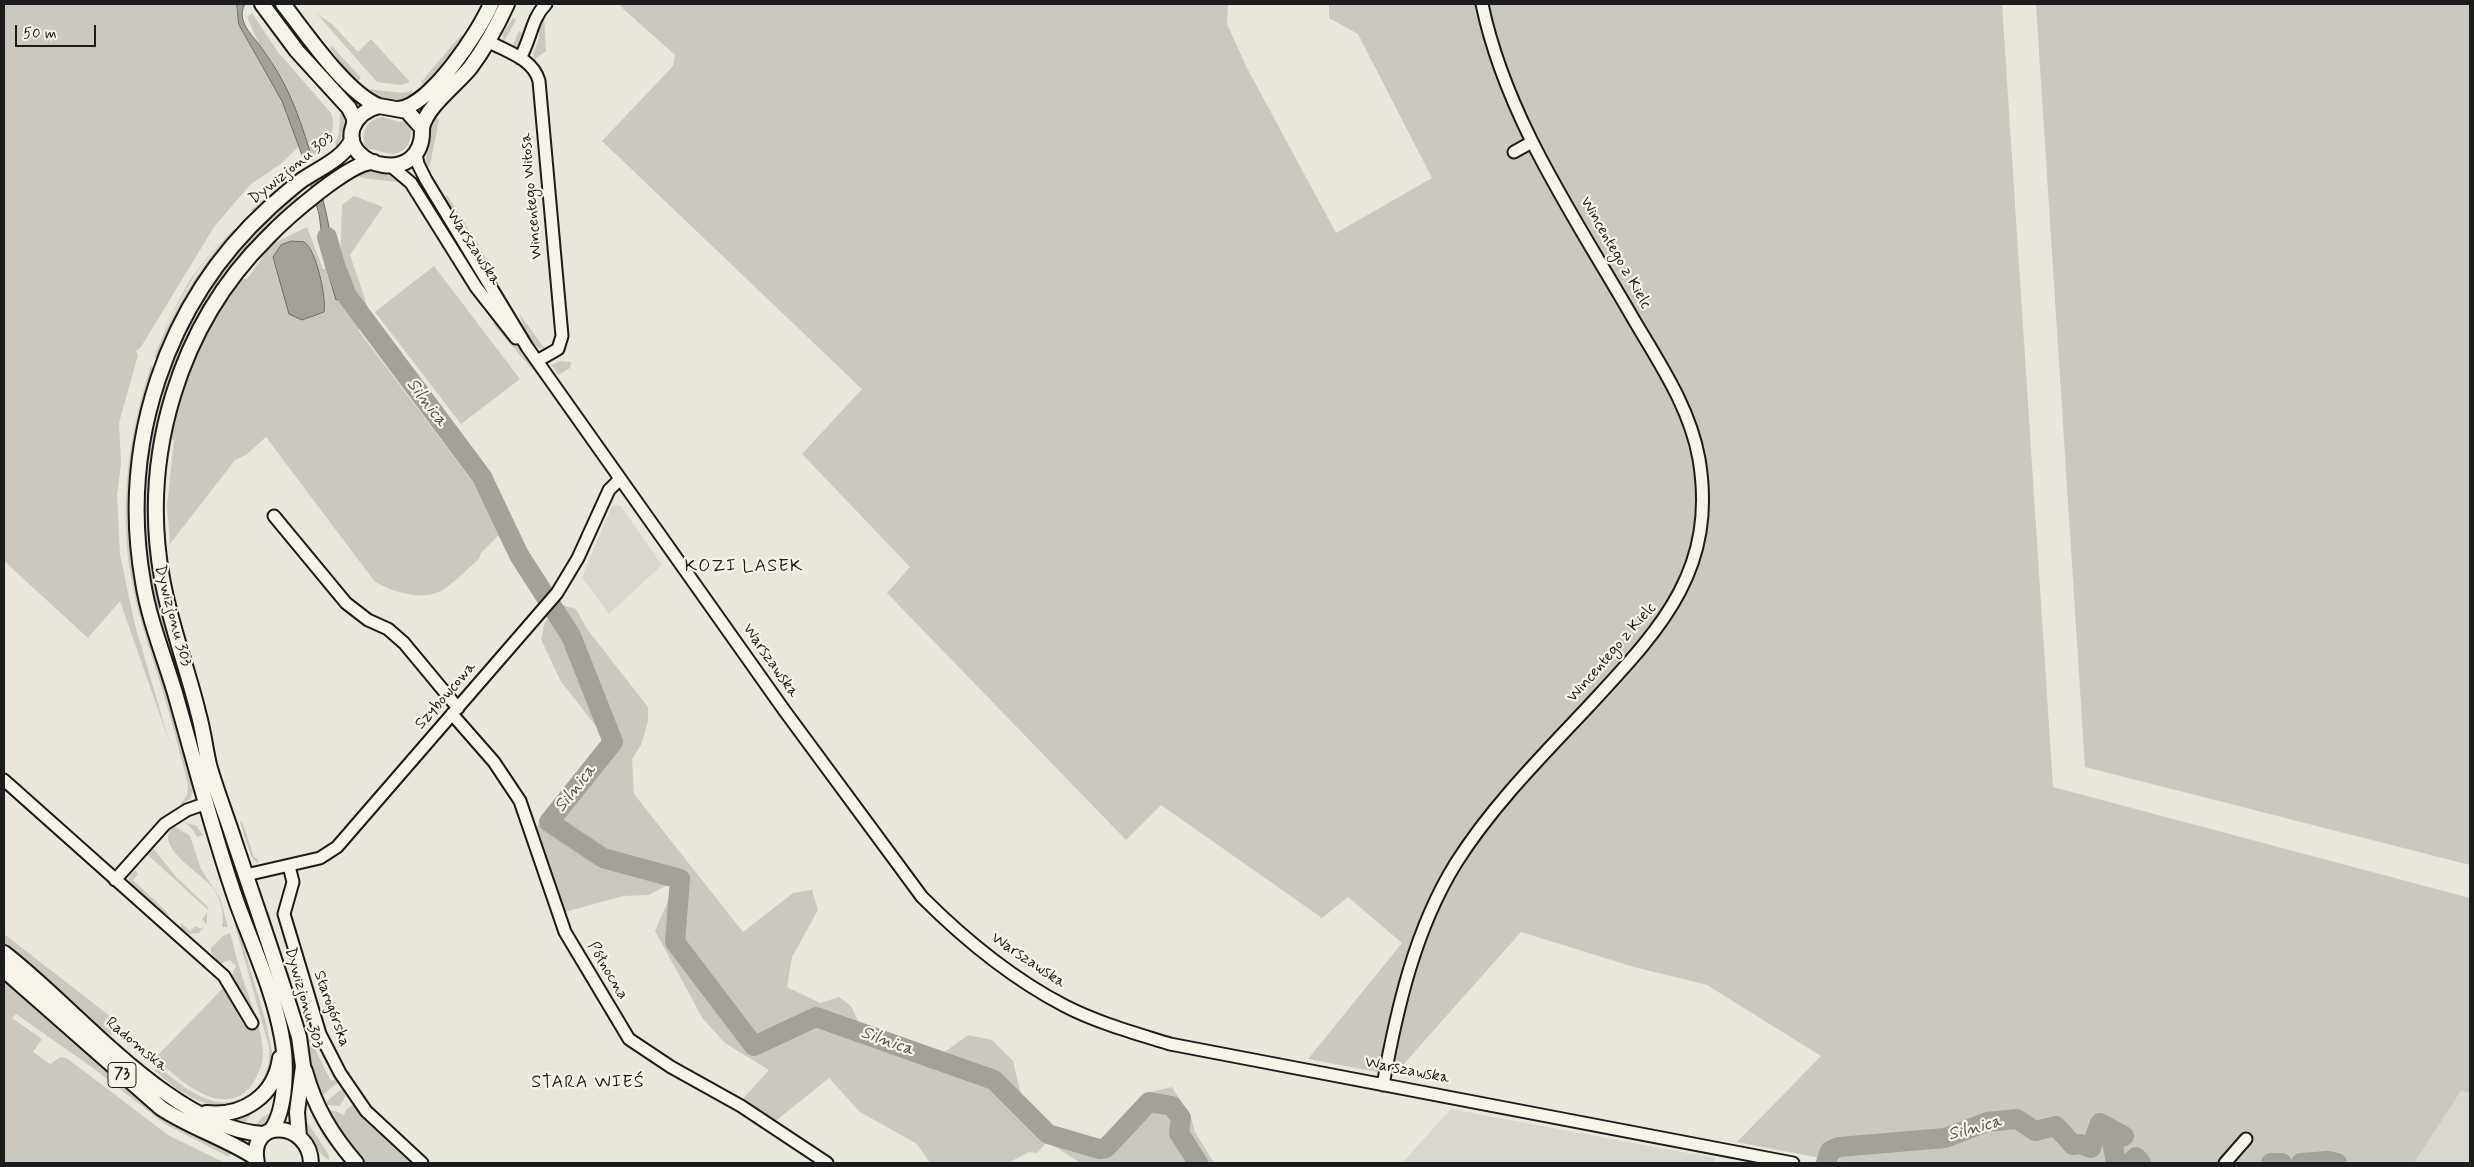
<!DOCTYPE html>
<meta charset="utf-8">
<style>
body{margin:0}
#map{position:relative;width:2474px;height:1167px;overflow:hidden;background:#eae6dc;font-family:Mynerve,sans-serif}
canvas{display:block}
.frame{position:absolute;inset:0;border:5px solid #1c1c1c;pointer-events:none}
.scale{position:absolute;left:15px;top:25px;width:81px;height:22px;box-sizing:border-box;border:2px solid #1c1c1c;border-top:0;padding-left:6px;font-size:15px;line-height:18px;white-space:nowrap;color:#1c1c1c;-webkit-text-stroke:4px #f7f3e8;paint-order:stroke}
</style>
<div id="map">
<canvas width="2474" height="1167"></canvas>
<div class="frame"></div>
<div class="scale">50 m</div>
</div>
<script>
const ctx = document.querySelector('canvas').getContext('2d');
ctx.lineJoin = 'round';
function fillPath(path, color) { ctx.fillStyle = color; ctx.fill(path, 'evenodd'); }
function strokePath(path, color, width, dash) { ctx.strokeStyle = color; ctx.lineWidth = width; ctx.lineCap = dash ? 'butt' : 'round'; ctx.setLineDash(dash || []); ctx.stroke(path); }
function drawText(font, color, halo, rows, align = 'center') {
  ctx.font = font + ' Mynerve,sans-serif'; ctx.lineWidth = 4.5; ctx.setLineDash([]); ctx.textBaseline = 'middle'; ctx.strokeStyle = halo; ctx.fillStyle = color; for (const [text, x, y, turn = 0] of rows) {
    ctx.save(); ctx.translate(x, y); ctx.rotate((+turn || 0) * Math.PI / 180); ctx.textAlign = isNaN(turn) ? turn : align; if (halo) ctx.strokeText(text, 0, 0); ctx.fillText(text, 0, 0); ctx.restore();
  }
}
const built = new Path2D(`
 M620 505 662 565 609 614 582 577 612 506Z
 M2461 1091 2470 1093V1163H2414Z
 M1451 1109 1611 1139 1716 1158 1712 1163H1402Z`);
const green = new Path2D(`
 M4 4H237L236 11 282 101 299 146 282 163 250 185 214 227 141 347 136 351 138 355 119 423 121 463 117 496 120 555 135 625 170 744 120 601 88 638 4 561Z
 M271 4H277L348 88 343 94 294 37Z
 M498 4H500C484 35 468 63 442 87Z
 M623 4H1228L1227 24 1247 68 1336 233 1432 178 1358 34 1329 18V4H2002L2053 787 2470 898V1093L2461 1091 2414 1163H1846L1737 1142 1821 1056 1707 985 1634 967 1521 932 1394 1075 1308 1059 1402 943 1348 897 1322 918 1161 805 1126 840 887 593 910 567 802 454 862 389 602 141 673 66 675 55 620 6Z
 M2036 4H2470V865L2085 767Z
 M258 9 335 102 334 104 288 52Z
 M252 13 278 52 331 113C338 132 326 148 310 158L281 79 259 44 247 17Z
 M544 13 546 51 535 59 533 54 539 38V29H536Z
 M317 14 332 24 358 52 371 39 410 82 401 85 377 82Z
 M513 18 516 20 503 43 502 35Z
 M519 31 527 35 521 46 512 47Z
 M461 35 464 40 425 86 421 82Z
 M332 46 361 78 355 84 330 48Z
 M368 89 402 93 412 91 416 94C400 104 379 100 363 93Z
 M343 111 347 120 338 148 335 144 339 133 340 114Z
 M435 115 439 120 430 165 426 169C424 163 431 122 435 115Z
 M383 117 400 122 407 120 412 132 408 145C397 159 387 153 372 149L366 150C360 134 365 119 383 117Z
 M368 170 398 177 406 183 362 178 356 174Z
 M289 182 257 211H250L270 194Z
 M423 186 482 281V286L420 188Z
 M297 193 299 201C274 223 250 245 229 272 163 357 133 478 156 583 164 617 177 649 185 683 194 717 201 752 210 787 220 826 235 865 248 903L243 905C221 834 200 763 179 693 166 647 148 601 144 553 132 404 185 289 297 193Z
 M447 195 473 236 469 237 445 199Z
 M354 196 383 207 350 255 372 320 358 330 479 490 500 534 481 553 479 559C468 568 449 589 436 593 416 600 392 591 375 582L266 437 246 455 235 460 170 544 167 506 174 440 168 438C181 375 205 331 239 278L247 279 272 244 307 227 323 269 340 267 342 205Z
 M231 226 195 275 161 333 190 280Z
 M234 229V236L193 290 159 358H154C168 318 204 259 234 229Z
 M476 240 499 284 493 282 473 243Z
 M434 266 520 379 461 424 375 312Z
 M519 313 545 349C528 349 524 326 519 313Z
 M492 323 498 324 529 361 545 384Z
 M560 361 571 362 570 368 558 375 552 365Z
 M151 366 155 369C132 436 120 512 136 582 152 651 180 717 194 787L190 799 179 806 187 795 188 784C180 755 173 725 164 696 151 652 135 610 129 564 120 496 130 430 151 366Z
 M562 605 576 609 587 629 648 707V721L641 745 632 759 634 794 743 932 793 893 812 890 818 910 792 957 787 987 820 1003 839 997 851 1006 859 1023 893 1040 939 1056 968 1035 992 1040 1013 1061 1023 1103 1049 1133 1106 1146 1120 1121 1151 1092 1172 1087 1191 1117 1195 1132 1214 1163H1081L1047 1142 1037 1153 1029 1152 1008 1163H930L917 1144 860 1112 829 1078 773 1123 739 1103 769 1070 725 1043 703 1019 655 931 673 889 669 884 649 895 623 896 565 912 535 829 599 752 603 743 598 729 560 680 541 639 545 622Z
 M242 821 254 857 259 860 257 863 251 856 240 822Z
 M184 822 197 826 203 835 197 837 193 830Z
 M174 826 190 836 201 869 220 898 228 927H222C225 914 220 897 212 887 201 873 151 845 174 826Z
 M154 849 176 877 207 906 212 919 209 911 148 855 144 856 149 850Z
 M135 870 138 874 133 880 170 915 165 914 130 883 129 878Z
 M263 911H268L292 987 295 986 302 992 294 995 304 1027 331 1081 338 1077 340 1081 318 1099 306 1041Z
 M207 913V923L199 933 189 934 181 928V923L190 931 196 926 201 929 206 924 202 919Z
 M252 915 294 1044 297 1079 294 1102 287 1100 289 1086 247 917Z
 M236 920 266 1023 273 1056 269 1077 256 1097 253 1094C264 1080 271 1066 269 1047L234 922Z
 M230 933C234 944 235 955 239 966 247 995 262 1024 263 1054 263 1065 257 1077 251 1086 221 1122 175 1076 152 1055L159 1054 225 986 240 1010 237 1014 244 1025 249 1024 231 977 236 966 230 960 219 964 213 961 215 957 211 953V948L223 936Z
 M4 934 119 1023 117 1033 111 1035 103 1030 4 946Z
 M4 976 168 1120 188 1131 231 1150 229 1157 165 1124 93 1068 16 1014 12 1018 42 1039 33 1052 50 1064 61 1057 68 1059 168 1135 225 1163H4Z
 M160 1068C183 1087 216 1115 246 1096L245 1103C209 1114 181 1094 154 1070Z
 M344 1087 345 1097 340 1106 326 1105 327 1101Z
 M352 1105 358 1107 419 1163H361L324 1110 335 1111 344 1115 346 1110Z
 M250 1110 252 1113 243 1125 226 1119Z
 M273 1111 265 1124 254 1127 261 1118Z
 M315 1114 350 1163H342V1160L323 1136 312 1116Z
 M303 1116 329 1155V1160C317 1154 305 1130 303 1116Z`);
const water = new Path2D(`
 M237 4H245C235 22 254 36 263 50 273 64 283 80 290 96 305 130 316 171 325 208 332 238 335 268 343 298L336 300 326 266 319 214 302 155 282 101 239 25Z
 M292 241C295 242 301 241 304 242 316 248 327 300 324 312L302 320 289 314 273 257 281 245Z`);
const pier = new Path2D(`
 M312 157 318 178 309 186 302 164Z`);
const river = new Path2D(`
 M327 237 335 265 347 296 482 477 519 555 571 636 613 742 549 822 603 858 680 879 675 942 754 1046 816 1017 994 1080 1048 1134 1099 1149 1106 1148 1149 1102 1172 1106 1181 1118 1179 1133 1198 1163
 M1826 1163 1830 1151 1839 1147 1945 1138 1987 1122 2017 1119 2035 1131 2056 1126 2073 1145 2080 1144 2091 1148 2100 1123 2124 1136 2112 1141 2116 1163
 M2130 1163 2136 1157 2141 1163
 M2271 1163H2282
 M2301 1163 2328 1161 2337 1163`);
const minor = new Path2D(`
 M488 41C506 52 533 58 539 81L562 336 558 349 537 361
 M520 58C531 40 531 19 546 4
 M1514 152 1532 142
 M416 154 418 164 426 180 527 347 784 710 922 897C965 940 1011 978 1065 1006 1098 1023 1135 1033 1170 1044L1793 1163
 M391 166 411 183 476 287 516 338
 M274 516 346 603 368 620 388 629 404 643 458 708
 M452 714 494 762 520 801 565 932 629 1039 671 1067 741 1106 827 1163
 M4 780 224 976 252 1023
 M289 866 293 882 284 914 320 1034 340 1073 366 1111 422 1163
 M246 875 320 858 337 847 557 593 578 558 609 490 620 479
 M115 880 165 824 187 810 207 803
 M1383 1085C1397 1008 1415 929 1456 863 1492 806 1542 756 1588 707 1658 631 1718 572 1699 459 1690 408 1660 364 1634 320 1576 219 1506 119 1482 4
 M2225 1163 2246 1139`);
const major = new Path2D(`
 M262 4 297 51 349 108 354 118V125
 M283 4C305 32 347 94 379 106
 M379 106 407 111 422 128C425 188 339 167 353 127 358 115 367 109 379 106Z
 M399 109C431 105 479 32 491 4
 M422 128C426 107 456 85 470 68 485 48 497 26 507 4
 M4 953C75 1007 171 1128 263 1134
 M4 970 161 1108C191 1128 226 1138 256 1158
 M305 1071C315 1108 332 1135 356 1163
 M206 1113C243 1117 275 1096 280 1058
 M272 1129C286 1109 287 1063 282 1038 274 992 253 947 237 903 213 834 195 763 175 693 164 656 149 620 143 582 119 445 165 303 269 208 279 199 290 189 302 180 318 169 345 158 352 139
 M299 1137 297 1112 303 1066 299 1037C279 971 256 906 234 840 226 815 216 790 209 765 205 747 203 729 198 712 187 667 170 624 162 578 140 456 179 325 267 238 284 220 351 160 374 162
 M257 1163C247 1116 310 1121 311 1163`);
const shields = [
 [122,1075,28]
];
const shieldNames = [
 ["73",122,1075]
];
const streetNames = [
 ["Dywizjonu 303",292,169,-39],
 ["Wincentego Witosa",532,196,-95],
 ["Warszawska",473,248,57],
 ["Wincentego z Kielc",1615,253,60],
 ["Dywizjonu 303",172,616,75],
 ["Wincentego z Kielc",1612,653,-49],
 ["Warszawska",770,661,55],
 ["Szybowcowa",446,696,-49],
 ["Warszawska",1028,961,34],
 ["Północna",607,971,59],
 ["Dywizjonu 303",303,998,74],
 ["Starogórska",331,1009,70],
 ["Radomska",136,1045,40],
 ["Warszawska",1407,1071,11]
];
const waterNames = [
 ["Silnica",426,403,53],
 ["Silnica",576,789,-51],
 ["Silnica",887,1042,20],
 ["Silnica",1975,1129,-15]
];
const neighbourhoodNames = [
 ["KOZI LASEK",744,567],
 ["STARA WIEŚ",588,1083]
];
fillPath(built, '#dad7ce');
fillPath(green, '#ccc8c0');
fillPath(water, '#a3a19a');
strokePath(water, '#6d6c68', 1);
fillPath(pier, '#eae6dc');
strokePath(river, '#a3a19a', 20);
strokePath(minor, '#1c1c1c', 15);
strokePath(major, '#1c1c1c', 18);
strokePath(minor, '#f7f3e8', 11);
strokePath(major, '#f7f3e8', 14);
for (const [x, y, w] of shields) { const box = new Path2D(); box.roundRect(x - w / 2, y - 12.5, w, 25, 4); ctx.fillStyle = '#f7f3e8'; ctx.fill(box); strokePath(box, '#1c1c1c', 1); }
drawText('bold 15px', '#1c1c1c', null, shieldNames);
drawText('16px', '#1c1c1c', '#f7f3e8', streetNames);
drawText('italic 18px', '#52514e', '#f7f3e8', waterNames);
ctx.letterSpacing = '1px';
drawText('18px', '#1c1c1c', '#f7f3e8', neighbourhoodNames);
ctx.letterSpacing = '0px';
</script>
